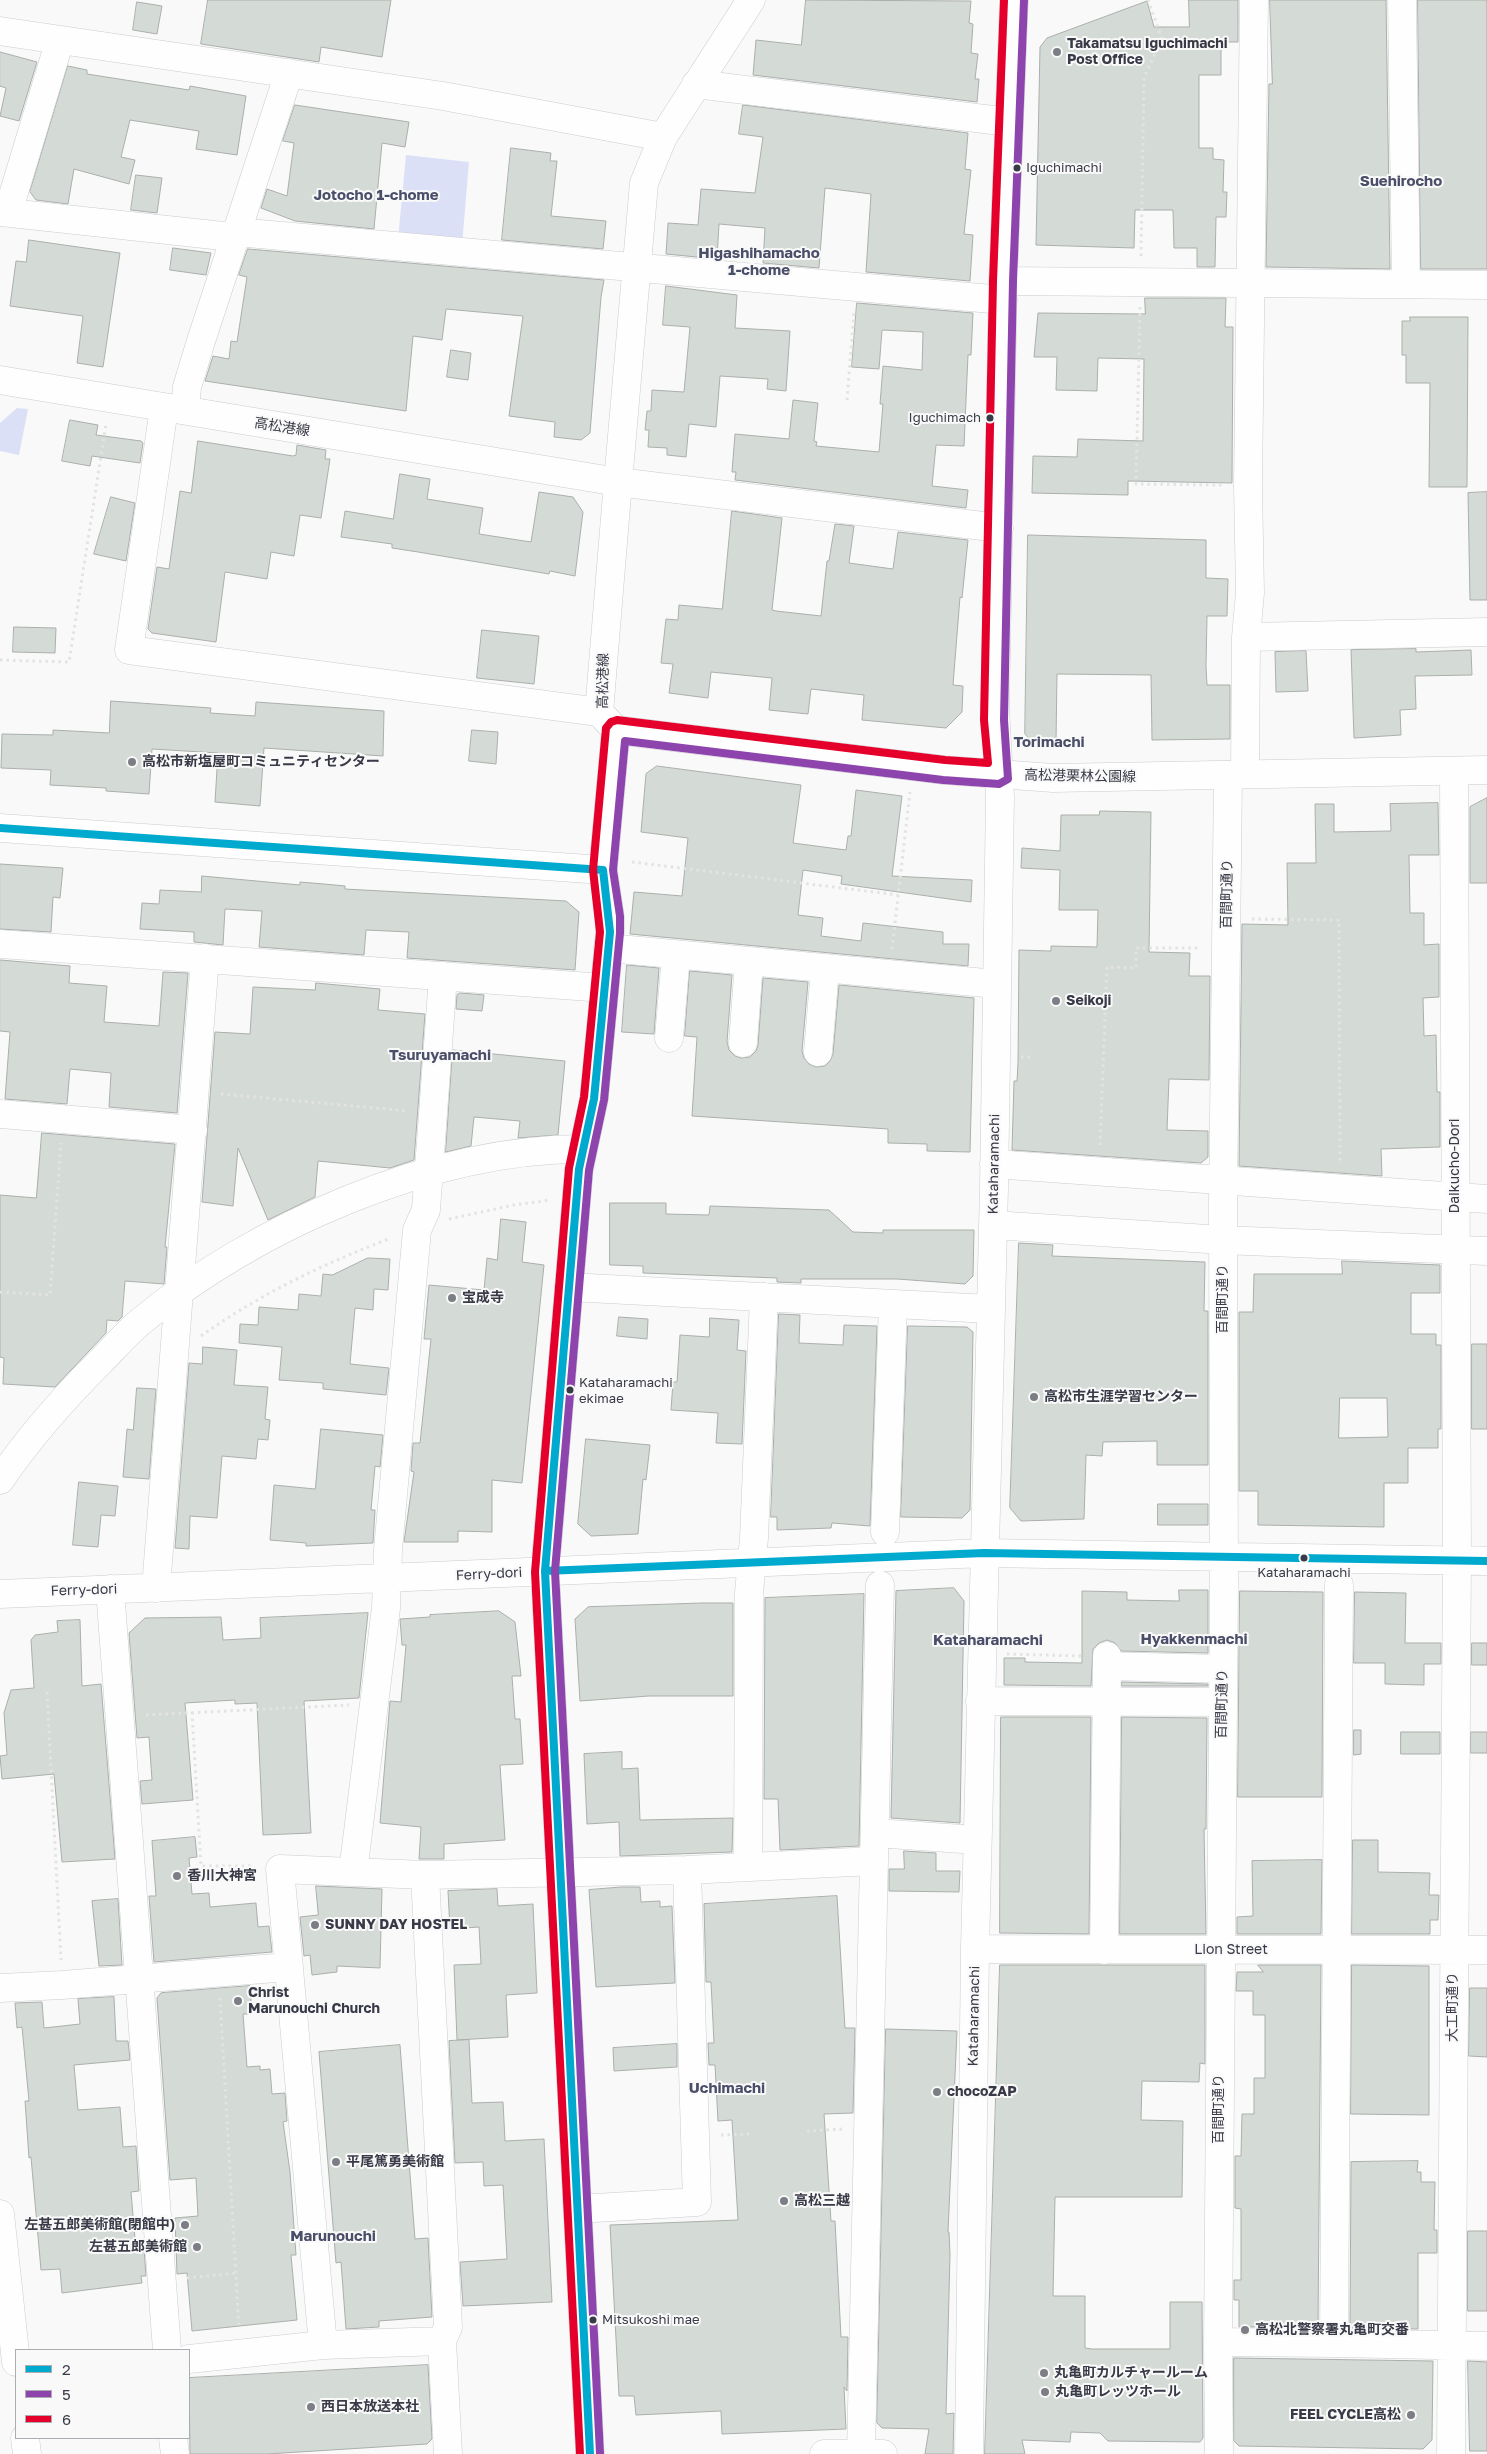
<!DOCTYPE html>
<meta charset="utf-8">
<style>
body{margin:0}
#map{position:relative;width:1487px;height:2454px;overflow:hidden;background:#f9f9f9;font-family:"Golos Text",sans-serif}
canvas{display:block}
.legend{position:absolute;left:15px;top:2349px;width:175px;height:90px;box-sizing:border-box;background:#f9f9f9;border:1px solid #acadb2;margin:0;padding:6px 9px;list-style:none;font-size:15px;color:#383a47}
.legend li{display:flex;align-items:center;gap:10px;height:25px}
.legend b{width:25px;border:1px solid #acadb2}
</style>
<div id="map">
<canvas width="1487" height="2454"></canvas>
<ul class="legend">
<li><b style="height:6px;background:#00a9ce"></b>2</li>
<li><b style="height:6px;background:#8e44ad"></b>5</li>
<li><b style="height:6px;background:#e4002b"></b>6</li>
</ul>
</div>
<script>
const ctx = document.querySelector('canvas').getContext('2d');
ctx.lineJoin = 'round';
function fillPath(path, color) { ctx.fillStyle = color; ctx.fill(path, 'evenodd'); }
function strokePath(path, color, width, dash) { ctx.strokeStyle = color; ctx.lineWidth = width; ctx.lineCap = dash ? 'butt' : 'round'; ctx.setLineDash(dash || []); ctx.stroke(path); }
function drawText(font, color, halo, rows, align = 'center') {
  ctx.font = font + ' "Golos Text","Noto Sans JP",sans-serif'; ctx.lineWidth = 4; ctx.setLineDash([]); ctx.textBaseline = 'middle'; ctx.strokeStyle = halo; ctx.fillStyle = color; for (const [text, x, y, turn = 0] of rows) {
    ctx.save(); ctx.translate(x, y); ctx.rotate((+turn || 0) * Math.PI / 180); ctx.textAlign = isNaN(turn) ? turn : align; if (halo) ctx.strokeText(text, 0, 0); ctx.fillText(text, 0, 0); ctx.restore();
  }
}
const green = new Path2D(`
 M406 155 469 162 462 245 398 239Z
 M17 408 28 409 19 455 0 451V423Z`);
const building = new Path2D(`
 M208 0H391L382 57 321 47 319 62 201 44Z
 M806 0 971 1 969 23 973 24 971 53 978 54 975 79H979L977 102 753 75 756 40 801 45Z
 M1189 0H1238V42H1221V75H1199V148H1213V159L1224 160 1223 192H1227L1226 217H1216L1215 267H1197V248H1174L1173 210H1135L1134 248 1036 245 1040 47 1047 38 1147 1 1154 27H1189Z
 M1270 0H1386L1390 269 1266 267 1269 84H1272Z
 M1418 0H1487V269H1421Z
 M137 2 162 6 157 34 133 30Z
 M0 52 37 62 19 121 0 116 6 88 0 86Z
 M68 66 87 70V74L189 90 190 86 246 96 237 155 196 149 199 131 130 120 121 157 135 160 129 184 74 169 68 204 36 200 30 192Z
 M295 105 409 122 405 147 382 143 374 229 295 221 261 208 267 189 287 196 294 143 283 141Z
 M743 105 968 133 965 169 971 170 964 234 973 235 970 281 866 272 871 194 825 188 819 268 763 263 765 228 719 224 717 259 666 254 668 223 698 225 701 189 755 193 763 137 739 134Z
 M511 148 551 153 550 161H557L551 216 606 221 603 249 502 240Z
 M136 175 162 178 157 213 131 210Z
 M29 240 120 253 103 367 77 363 83 316 10 306 16 261 26 262Z
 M173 248 211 253 206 275 170 270Z
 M248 249 604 280 601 297 590 433 581 440 554 437 555 422 509 416 523 316 446 309 442 340 413 336 406 411 205 381 213 356 229 359 231 341 237 342 247 277 239 275Z
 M666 286 737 295 735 328 790 331 786 391 767 389 768 379 720 376 716 427 689 424 686 457 667 455V448L648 447 649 430H645L647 411H651L652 390 684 392 690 327 663 325Z
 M1145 298H1226L1225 327H1233L1232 483 1128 481V495L1032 493 1033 456 1077 457 1078 439 1143 441 1144 359 1098 358 1097 391 1056 390 1057 357H1034L1038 313 1145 314Z
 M857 303 973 313 971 355H968L964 446 936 445 932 486 968 490 966 508 735 480 736 472H732L735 434 789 439 793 400 818 403 814 441 817 442 816 446 879 452 883 404H880L883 366 922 370 923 332 882 330 879 369 852 367Z
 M1410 317H1468L1467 487H1429L1430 383H1406V355H1402V321H1410Z
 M451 350 471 353 468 380 447 377Z
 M70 420 98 425 96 435 141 441 143 443 140 463 92 456 90 466 62 461Z
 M198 441 293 456 296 455 297 445 326 450 325 459H330L321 518 300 515 294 556 271 552 267 579 225 572 216 642 152 633 148 629 157 567 169 569 180 491 191 493Z
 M400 474 430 479 427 499 483 508 479 534 531 542 539 492 573 497 583 512 575 576 550 571 549 574 418 552 392 548V544L341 537 345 511 393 519Z
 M1487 492V600H1470L1468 493Z
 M111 497 135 503 126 561 94 554Z
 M732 511 782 518 772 610 776 611 821 616 827 561H829L835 524 854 526 849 563 893 569 898 532 968 540 962 598 960 597 953 685 963 686 962 712 946 728 862 720 864 695 811 689 808 714 769 710 772 678 711 672 708 698 669 693 673 664 661 663 666 619 678 620 679 605 722 609Z
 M1028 535 1206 540V578L1228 579 1227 616H1207L1206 666 1207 685H1230V739L1152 740 1151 675 1057 674 1056 742H1032L1025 734Z
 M14 627 56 628 55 653 13 652Z
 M482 630 539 636 534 684 477 678Z
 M1416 649V652L1471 650 1472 675 1415 676 1416 709 1400 710 1401 735 1354 738 1351 650Z
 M1306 651 1308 691 1276 692 1275 652Z
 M111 701 211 708 210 713 255 716 256 702 384 711 383 756 264 748 260 806 215 802 218 753 152 749 149 794 106 791V788L50 785 51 770 1 768 2 734 53 735V730L109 733Z
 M472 730 498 732 496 764 469 761Z
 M657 766 801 785 793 843 846 850 848 836H851L856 790 902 796 892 876 972 880 971 902 841 884 842 876 803 870 798 915 823 918 821 936 861 941 863 923 943 932V944H969L968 966 630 934 634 892 682 896 688 838 641 832 646 774Z
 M1487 798V883H1470V807Z
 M1438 803 1439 855H1409L1410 913H1424V945L1439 944V997L1423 998 1424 1036 1436 1035 1437 1092H1440V1147L1381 1149 1382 1176 1239 1166 1242 924 1288 925 1287 863H1316L1315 804H1334V832L1391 831 1390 804Z
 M1100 811 1151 812 1149 952 1190 953 1189 976H1210L1209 1080 1169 1079 1167 1130 1208 1131V1157L1201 1163 1012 1150 1014 1081H1017L1018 1063 1019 950 1051 951V946L1097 947 1098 910H1059L1060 870 1021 868 1022 848 1060 851 1061 815H1099Z
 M0 864 63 868 60 898 53 897 51 932 0 929Z
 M202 876 300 885V882L324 884 345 886V889L566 901 579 912 575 970 407 958 409 932 366 930 364 955 259 947 262 911 225 909 223 945 194 942V932L140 929 142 903 159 904 160 890 201 892Z
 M0 960 70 966 69 983 107 986 104 1022 159 1026 163 972 188 973 177 1113 109 1107 111 1073 70 1069 67 1104 5 1099 10 1032 0 1031Z
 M627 965 659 968 654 1034 622 1032Z
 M690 971 732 975 727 1042 729 1050 735 1056 741 1058 750 1057 756 1051 758 1045 763 978 808 982 802 1051 804 1058 809 1064 816 1067 825 1066 830 1061 833 1054 839 985 974 998 970 1152 927 1151V1144L888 1143V1129L692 1116 697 1037 685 1036Z
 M316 983 380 989 378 1010 425 1014 414 1160 390 1168 318 1161 315 1197 268 1220 238 1148 233 1206 202 1202 215 1032 250 1034 253 987 315 990Z
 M460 993 484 995 482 1011 456 1009 457 995Z
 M453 1050 565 1061 558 1135 518 1138 520 1121 474 1117 471 1146 446 1152Z
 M42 1133 175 1144 165 1247H167L164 1284 125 1281 122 1317 118 1321 107 1320 106 1333 55 1387 3 1384 4 1358 0 1357V1195L36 1198Z
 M610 1203H666V1214L709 1215 710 1206 829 1210 853 1232 883 1233V1230H974L973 1276 965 1284 897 1279H801V1283L777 1282V1278L643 1273V1266L610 1265Z
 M501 1219 526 1222 522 1262 544 1265 522 1483 492 1480V1532L458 1531V1542H404L414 1472 411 1471 413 1443H420L431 1339H424L429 1285 484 1290 487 1258 497 1260Z
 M1019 1243 1053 1245 1052 1256 1205 1262 1204 1311H1208V1465H1157V1441L1103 1442 1102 1456 1086 1455 1084 1519 1021 1521 1010 1508Z
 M368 1258 390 1259 388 1290 374 1289 373 1310 355 1308 350 1364 389 1368 386 1395 323 1389V1383L279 1380 282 1347 239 1343 240 1324 258 1325 259 1307 298 1310 299 1294 321 1296 323 1274 332 1275Z
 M1342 1261 1440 1265V1293H1411V1334H1436V1345H1441V1429H1438V1448H1408V1483H1384V1527L1258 1525V1491H1239V1312H1253L1254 1274H1342ZM1340 1398H1387L1388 1437 1339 1438Z
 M779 1314 800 1315 799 1343 843 1345 844 1325 877 1326 870 1526 832 1523 831 1528 777 1530V1517H771Z
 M619 1317 648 1319 647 1339 617 1336Z
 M710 1318 739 1320 737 1350 746 1351 742 1444 716 1443 718 1413 671 1410 673 1382H677L680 1335 709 1337Z
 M908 1326 967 1327 973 1332 970 1510 962 1518 901 1517Z
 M1472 1344H1487V1429H1472Z
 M203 1347 237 1350 234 1385 268 1387 265 1419 270 1420 268 1440 258 1439 256 1459 222 1456 217 1518 190 1516 189 1549 175 1548 189 1363 202 1364Z
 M137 1388 156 1389 149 1479 123 1477 127 1429 133 1430Z
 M321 1429 383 1435 380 1467 375 1466 371 1510H375L373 1543 306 1546V1543L270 1540 274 1485 315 1489Z
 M586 1439 650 1445 646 1480 643 1479 638 1534 591 1536 578 1524Z
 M79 1482 118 1486 115 1516 101 1515 98 1547 73 1545Z
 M1158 1504H1208V1525H1158Z
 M954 1588 964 1601 960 1823 891 1818 896 1591Z
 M1179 1590H1208V1653L1121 1651 1115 1643 1107 1640 1099 1643 1093 1649 1091 1686 1004 1685V1658H1025V1662L1082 1663V1591L1127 1592V1600L1179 1601Z
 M1240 1591 1323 1592 1322 1797H1238Z
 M1355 1592 1406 1593 1405 1643H1441V1664H1424V1685L1385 1684V1663H1354Z
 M864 1594 859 1846 780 1850 778 1799H764L765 1598Z
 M702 1603H733V1696H649L580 1701 575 1619 588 1607Z
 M499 1611 515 1622 521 1676H512L515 1719H520L523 1764 500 1765 505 1840 444 1844V1859H419L421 1827 380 1823 390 1701 401 1702 406 1645H402L400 1619 430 1617V1615Z
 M368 1613 359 1698 304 1701 311 1833 263 1835 257 1703 235 1704V1700L185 1703 193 1800 142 1804 140 1781 152 1780 149 1737 137 1738 129 1633 145 1618 221 1617 223 1640 261 1638 260 1618Z
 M80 1620 82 1686 101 1684 115 1859 62 1862 54 1774 2 1779 0 1756 7 1755 4 1713 11 1690 34 1688 31 1640 35 1635 58 1632 57 1621Z
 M1472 1643H1487V1665H1472Z
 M1122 1682 1208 1684V1686H1122Z
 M1001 1717H1091L1089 1934 1000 1933Z
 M1122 1717 1207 1718 1206 1829H1204L1206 1934H1120Z
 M1354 1730H1361V1754L1354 1755Z
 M1401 1732H1440V1754H1401Z
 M1471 1732H1487V1753H1471Z
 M622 1752V1769L638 1768 640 1820 733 1818 732 1852 620 1856 619 1822 587 1824 584 1754Z
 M195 1837 197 1857 189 1858 192 1894 209 1893 210 1907 256 1903 258 1927 269 1926 272 1952 154 1962 149 1896H156L152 1841Z
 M1353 1840H1378V1872L1430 1873 1429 1895H1439L1438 1920H1430V1934H1352Z
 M904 1851 936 1853V1871H960L959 1892 889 1891V1869H904Z
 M1322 1860 1321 1934H1237V1917L1253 1916 1252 1861Z
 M316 1886 382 1889 380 1968 337 1966V1972L312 1975 310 1955 304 1956 300 1917 318 1915Z
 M621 1887H640L641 1902 660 1901V1907L672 1906 675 1983 596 1987 589 1890Z
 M497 1889 498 1906 533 1904 537 1993 506 1995 508 2037 457 2040 454 1965 481 1964 479 1927 450 1929 448 1891Z
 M837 1896 845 2028H855L853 2113 824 2114 831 2221H835L841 2337H848L847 2391 844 2387 846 2429 722 2434 721 2411 636 2415 634 2396H619L610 2225 738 2220 732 2120 718 2121 715 2065H709L708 2043H714L711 1982H706L704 1904Z
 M118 1899 122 1965 99 1966 92 1901Z
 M1000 1965H1205V2064L1200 2063 1199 2082 1142 2081 1141 2120 1183 2121 1182 2197H1055L1053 2296H1085V2348L1092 2349H1170V2302H1202L1203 2438 1200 2442 1108 2441 1100 2433 1071 2432 1070 2442 1022 2440 1025 2454H985Z
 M1258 1965H1321L1318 2327H1239V2300H1234V2280H1241V2209L1235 2208V2156H1241L1242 2114H1254V2078H1265V2015H1253V1991H1236L1237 1972H1263Z
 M1352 1965 1429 1966V2115L1351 2114Z
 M250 1986 252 2014H243L247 2067 260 2066V2070L270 2069 272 2094 285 2093 287 2121 283 2122 290 2172 296 2255H291L297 2320 192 2331 187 2273 177 2274 175 2218 198 2216 196 2178 170 2180 157 1998 161 1993Z
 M1470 1988H1487V2057L1469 2056Z
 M114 1997 116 2041H128L130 2060 74 2065 78 2110 120 2107 123 2147 136 2146 139 2191 131 2192 136 2250 144 2249 146 2276H141L142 2283 62 2293 60 2269 41 2270 31 2157 29 2158 25 2101H29L22 2027 17 2028 15 2003 42 2002 44 2028 80 2024 78 1999Z
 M886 2029 957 2031 948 2232H949L950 2254 946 2414 954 2413 953 2454H925L929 2429 882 2428 877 2423Z
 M469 2040 472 2103 503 2102 505 2141 544 2139 552 2302 463 2306 460 2262 507 2259 503 2185 484 2186 483 2162 455 2163 449 2041Z
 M677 2044V2067L614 2071 613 2048Z
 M400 2045 415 2239 428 2238 432 2317 379 2321V2327L346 2329 341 2262 336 2263 319 2052Z
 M1418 2161 1417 2172H1421V2182H1435L1434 2230H1437V2253H1418V2329L1350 2328 1351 2162Z
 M1468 2231H1487V2311H1468Z
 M1234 2358 1433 2361 1432 2440 1423 2449 1239 2446 1234 2441Z
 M1468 2361 1487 2362V2451H1470Z
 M428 2365 432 2439 427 2444 267 2454H190L189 2378Z`);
const path = new Path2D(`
 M1141 256 1144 78 1162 39 1148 0
 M1140 307 1136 484 1223 485
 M847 400 854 312
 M0 660 69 662 106 424
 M632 862 898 895
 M1252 919 1339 920 1340 1164
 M892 949 910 792
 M1021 1057H1033
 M221 1094 409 1111
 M1100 1145 1107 967 1136 968V948H1200
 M449 1219 514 1205 551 1200
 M0 1292 50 1295 61 1143
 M201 1336C260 1294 323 1264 391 1238
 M1007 1654 1081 1656
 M47 1692 61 1960
 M192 1712 201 1866H254
 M146 1715 349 1705
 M220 1998 239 2329
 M807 2131 844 2129
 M721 2135 753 2134
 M187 2278 236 2273`);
const minor = new Path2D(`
 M751 0 663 137 644 183 618 482 999 528
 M1402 0 1406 284
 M0 31 443 96 663 137
 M696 84 1009 122
 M0 212 223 236 248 233 1003 300
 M8 212 60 40
 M1003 281 1487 285
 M164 408 129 650 599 712
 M185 410 187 387 201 341 289 73
 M1246 637 1487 632
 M1245 774 1246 637 1250 593 1248 486 1254 0
 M0 828 603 870
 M0 944 604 988
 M608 948 996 984
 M669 1038 676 955
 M743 1043 749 962
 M818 1052 825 969
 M0 1114 193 1130
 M994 1164 1487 1199
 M993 1225 1223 1240 1487 1251
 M569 1287 990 1309
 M0 1480C30 1436 62 1400 100 1362 113 1349 126 1334 140 1322 254 1227 432 1149 582 1149
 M885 1532 893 1305
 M1339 1585 1334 2343 1487 2346
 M156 1588 205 958
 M110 1589 167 2350
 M0 1594 984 1553 1487 1561
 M1107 1656V1666L1222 1669
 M980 1701 1222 1702
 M875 1833 977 1840
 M748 1867 749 1593 754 1538 764 1297
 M353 1872 386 1608 388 1550 417 1230 426 1210 443 976
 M425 1875 448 2327 442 2341
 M975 1949 1487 1950
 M1104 1950 1107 1666
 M0 1988 62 1985 288 1967
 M578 2209 697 2202 687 1870
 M0 2214 16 2362
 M1218 2342 1334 2343
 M323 2345 280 1869 425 1875 687 1870 874 1861
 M189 2359 323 2345 442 2341 448 2454
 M25 2438 27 2454
 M173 2438 175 2454
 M824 2454H883
 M861 2454 880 1585
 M969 2454 975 1949 994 1188 1000 797 995 708 1003 281 1014 0
 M1219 2454 1218 2342 1224 1583 1223 1204 1228 775
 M1451 2454 1457 1560 1454 772`);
const major = new Path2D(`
 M0 380 618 482 599 712 616 730 603 870 610 917V932L594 1099 579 1169 545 1571 590 2454
 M616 730 944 770 1053 778 1487 770`);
const bus1 = new Path2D(`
 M0 828 603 870 610 932 594 1099 579 1169 545 1571 590 2454
 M545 1571 984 1553 1487 1561`);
const bus2 = new Path2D(`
 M600 2453 555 1571 589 1170 604 1100 620 933V916L613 870 625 741 943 780 999 784 1008 779 1004 720 1013 281 1024 0`);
const bus3 = new Path2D(`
 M580 2454 535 1572 569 1168 584 1097 600 932 593 870 606 728 611 722 617 720 945 760 988 763 984 720 993 281 1004 0`);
const markers = [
 [1057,52,5,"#7c7d85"],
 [1017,168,4.5,"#383a47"],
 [990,418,4.5,"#383a47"],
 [132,762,5,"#7c7d85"],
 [1056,1001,5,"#7c7d85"],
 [452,1298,5,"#7c7d85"],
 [570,1390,4.5,"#383a47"],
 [1034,1397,5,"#7c7d85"],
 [1304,1558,4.5,"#383a47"],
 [177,1876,5,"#7c7d85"],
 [315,1925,5,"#7c7d85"],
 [238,2001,5,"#7c7d85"],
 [937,2092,5,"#7c7d85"],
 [336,2162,5,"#7c7d85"],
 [784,2201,5,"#7c7d85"],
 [185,2225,5,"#7c7d85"],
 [197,2247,5,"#7c7d85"],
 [593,2320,4.5,"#383a47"],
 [1245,2330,5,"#7c7d85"],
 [1044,2373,5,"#7c7d85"],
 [1045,2392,5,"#7c7d85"],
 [311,2407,5,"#7c7d85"],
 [1411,2415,5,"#7c7d85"]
];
const busNames = [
 ["Iguchimachi",1026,168],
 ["Iguchimach",981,418,"right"],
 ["Kataharamachi",579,1383],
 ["ekimae",579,1399],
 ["Kataharamachi",1304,1573,"center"],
 ["Mitsukoshi mae",602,2320]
];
const poiNames = [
 ["Takamatsu Iguchimachi",1067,44],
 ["Post Office",1067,60],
 ["高松市新塩屋町コミュニティセンター",142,762],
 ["Seikoji",1066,1001],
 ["宝成寺",462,1298],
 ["高松市生涯学習センター",1044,1397],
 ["香川大神宮",187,1876],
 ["SUNNY DAY HOSTEL",325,1925],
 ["Christ",248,1993],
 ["Marunouchi Church",248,2009],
 ["chocoZAP",947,2092],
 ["平尾篤勇美術館",346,2162],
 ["高松三越",794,2201],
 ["左甚五郎美術館(閉館中)",175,2225,"right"],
 ["左甚五郎美術館",187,2247,"right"],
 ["高松北警察署丸亀町交番",1255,2330],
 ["丸亀町カルチャールーム",1054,2373],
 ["丸亀町レッツホール",1055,2392],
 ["西日本放送本社",321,2407],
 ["FEEL CYCLE高松",1401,2415,"right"]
];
const streetNames = [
 ["高松港線",282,427,9],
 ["高松港線",603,681,-89],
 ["高松港栗林公園線",1080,776,1],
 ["百間町通り",1227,894,-89],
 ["Kataharamachi",994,1164,-89],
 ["Daikucho-Dori",1455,1166,-90],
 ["百間町通り",1223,1299,-90],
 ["Ferry-dori",489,1574,-3],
 ["Ferry-dori",84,1590,-2],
 ["百間町通り",1222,1704,-89],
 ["Lion Street",1231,1950],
 ["大工町通り",1453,2007,-90],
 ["Kataharamachi",974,2016,-89],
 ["百間町通り",1219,2109,-90]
];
const neighbourhoodNames = [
 ["Suehirocho",1401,181],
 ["Jotocho 1-chome",376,195],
 ["Higashihamacho",759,253],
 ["1-chome",759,270],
 ["Torimachi",1049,742],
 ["Tsuruyamachi",440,1055],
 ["Hyakkenmachi",1194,1639],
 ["Kataharamachi",988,1640],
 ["Uchimachi",727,2088],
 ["Marunouchi",333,2236]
];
fillPath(green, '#dce0f6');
fillPath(building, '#d4dad5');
strokePath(building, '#abafab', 1);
strokePath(minor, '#cbccd1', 29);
strokePath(major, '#cbccd1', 29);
strokePath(path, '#e3e3e4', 3, [2.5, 4]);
strokePath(minor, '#fefefe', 28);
strokePath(major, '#fefefe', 28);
strokePath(bus1, '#00a9ce', 8);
strokePath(bus2, '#8e44ad', 8);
strokePath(bus3, '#e4002b', 8);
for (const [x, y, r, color] of markers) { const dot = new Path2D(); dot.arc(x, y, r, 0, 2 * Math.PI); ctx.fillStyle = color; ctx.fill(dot); strokePath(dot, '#f9f9f9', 2); }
drawText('13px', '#383a47', '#f9f9f9', busNames, 'left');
drawText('bold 14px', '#383a47', '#f9f9f9', poiNames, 'left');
drawText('14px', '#383a47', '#f9f9f9', streetNames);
drawText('bold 15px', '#4a4e69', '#f9f9f9', neighbourhoodNames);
</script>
